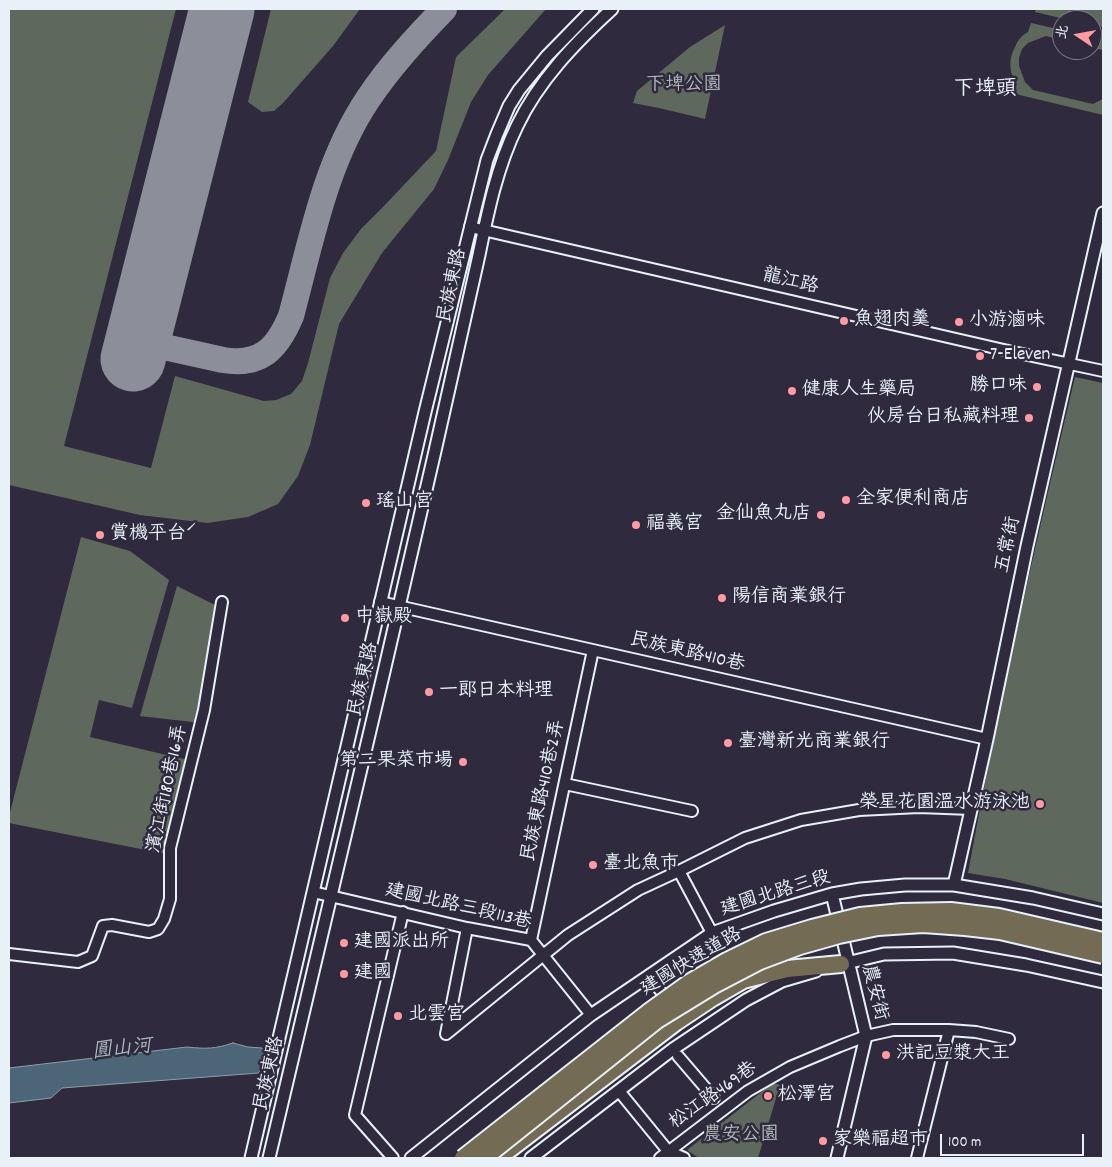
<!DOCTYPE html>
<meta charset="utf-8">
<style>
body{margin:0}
#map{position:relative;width:1112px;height:1167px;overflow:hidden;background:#2f2a3d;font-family:Dekko,"LXGW WenKai TC",sans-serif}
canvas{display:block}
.frame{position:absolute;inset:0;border:10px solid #e8f1f8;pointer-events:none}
.north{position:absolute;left:1052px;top:10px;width:50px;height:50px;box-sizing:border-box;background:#2f2a3d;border:1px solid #797a88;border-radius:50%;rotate:282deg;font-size:14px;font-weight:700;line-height:20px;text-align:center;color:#e8f1f8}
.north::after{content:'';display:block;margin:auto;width:18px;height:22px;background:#ff9aa2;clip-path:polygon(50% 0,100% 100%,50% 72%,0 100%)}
.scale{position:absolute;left:940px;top:1134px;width:144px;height:22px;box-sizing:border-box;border:2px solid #e8f1f8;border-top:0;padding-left:6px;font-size:15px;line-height:18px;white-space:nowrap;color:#e8f1f8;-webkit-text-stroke:4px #2f2a3d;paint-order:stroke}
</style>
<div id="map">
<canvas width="1112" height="1167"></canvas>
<div class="frame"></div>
<div class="north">北</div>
<div class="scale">100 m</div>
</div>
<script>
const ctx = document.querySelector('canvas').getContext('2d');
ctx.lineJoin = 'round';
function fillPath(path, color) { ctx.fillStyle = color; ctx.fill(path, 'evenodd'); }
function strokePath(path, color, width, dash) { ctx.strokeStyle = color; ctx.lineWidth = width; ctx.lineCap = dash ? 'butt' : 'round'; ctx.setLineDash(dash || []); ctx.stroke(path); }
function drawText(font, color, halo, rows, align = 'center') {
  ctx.font = font + ' Dekko,"LXGW WenKai TC",sans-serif'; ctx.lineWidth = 5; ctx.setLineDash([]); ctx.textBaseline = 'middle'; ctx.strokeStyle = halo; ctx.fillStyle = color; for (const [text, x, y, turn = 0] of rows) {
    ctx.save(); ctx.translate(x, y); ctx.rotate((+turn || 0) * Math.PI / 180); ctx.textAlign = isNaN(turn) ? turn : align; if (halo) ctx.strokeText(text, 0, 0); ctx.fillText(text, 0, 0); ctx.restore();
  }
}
const green = new Path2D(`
 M9 9H176L64 446 151 468 175 376 264 401 276 400 291 394 302 381 308 363 330 278 343 253 361 229 382 208 436 151 456 57 505 9H546L488 75 471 102 448 160 434 189 382 253 339 324 310 445 298 476 278 504 248 517 207 523 140 515 9 485Z
 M271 9H360L333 46 283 103 274 111 262 112 248 102Z
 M1036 9H1072L1069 20 1035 12Z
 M1076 9H1103V27L1092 25V20H1073Z
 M1031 23 1062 30V40L1046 36 1028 43 1022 49 1019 58V66L1025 82 1033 90 1093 104 1103 99V115L1003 91 1006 84 1017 85C1009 73 1008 60 1015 47 1018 40 1021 36 1028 32Z
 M725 25 705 119 659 108 633 103 637 91 690 47Z
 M1092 37 1103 39V50L1092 48Z
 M1075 377 1103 383V903L1005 879 968 873C998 707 1036 542 1075 377Z
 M81 537 130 551 169 580 132 708 99 700 90 737 192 761 166 854 9 823V816Z
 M177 586 221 608 201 723 140 716Z
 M773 1083 780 1085 758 1158H704L697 1157 687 1150Z`);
const water = new Path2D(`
 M233 1043 248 1047 262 1048 264 1052 259 1073 62 1088 51 1098 9 1103V1068L187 1047C206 1049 215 1049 233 1043Z`);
const taxiway = new Path2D(`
 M137 341 223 360C261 366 277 349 291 316 311 242 325 163 368 99 390 66 417 37 444 9`);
const runway = new Path2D(`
 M133 359 222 9`);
const minor = new Path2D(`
 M470 227 1004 350 1103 371
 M380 602 987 739
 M565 784 692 811
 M679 871 712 933
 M313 892 467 928 531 940 591 1015
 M531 940 593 650
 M9 954 78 962 92 956 103 926 112 925 149 932 158 929 164 919 170 899V848L204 710 222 602
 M650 975 660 990
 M446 1034 568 935 638 890 679 871 745 838 801 820 859 810 919 807 971 809
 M446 1034 467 928
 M678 1056 714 1098
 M619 1091 668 1151 684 1158
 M393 1158 355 1115 403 912
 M660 1158 748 1091 790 1067 840 1046 866 1036 893 1030H949L976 1032 1009 1039
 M917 1158 949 1030`);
const tertiary = new Path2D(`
 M954 885 987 739 1027 546 1103 213
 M832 894 866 1036 837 1158
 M834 966 884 954 953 953 1026 965 1103 982
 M251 1158 425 412 487 160 497 134 509 106 519 90 547 56 593 9
 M269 1158C325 923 381 687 435 451 450 386 464 320 479 255 488 211 497 167 517 126 539 80 575 43 612 9
 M411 1158 591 1015 712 933 774 911 832 894 861 889 905 885H954L1033 898 1103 914
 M531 1158 673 1049 746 1000 782 981 816 971`);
const trunk = new Path2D(`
 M498 1158 676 1022 712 998 743 980 787 969 841 964`);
const trunkBridge = new Path2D(`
 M463 1158 650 1011 689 983 727 961 766 942 812 928 860 916 902 912 951 911 999 917 1103 941
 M484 1158 657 1020 714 985 760 961 800 946 839 935 878 927 923 924 965 927 1000 931 1103 955`);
const markers = [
 [844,321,5,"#ff9aa2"],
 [959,322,5,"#ff9aa2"],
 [980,356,5,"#ff9aa2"],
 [1037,387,5,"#ff9aa2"],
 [792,391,5,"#ff9aa2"],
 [1029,418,5,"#ff9aa2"],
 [846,500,5,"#ff9aa2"],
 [366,503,5,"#ff9aa2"],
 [821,515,5,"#ff9aa2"],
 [636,525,5,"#ff9aa2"],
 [100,535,5,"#ff9aa2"],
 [722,598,5,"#ff9aa2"],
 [345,618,5,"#ff9aa2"],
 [429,692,5,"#ff9aa2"],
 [728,743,5,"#ff9aa2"],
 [463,762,5,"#ff9aa2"],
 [1040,804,5,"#ff9aa2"],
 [593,865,5,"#ff9aa2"],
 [344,943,5,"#ff9aa2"],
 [344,974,5,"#ff9aa2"],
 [398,1016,5,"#ff9aa2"],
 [886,1055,5,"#ff9aa2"],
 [768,1096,5,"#ff9aa2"],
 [823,1141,5,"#ff9aa2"]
];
const parkNames = [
 ["下埤公園",684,86],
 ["農安公園",741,1136]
];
const streetNames = [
 ["龍江路",790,283,13],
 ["民族東路",454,286,-78],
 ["五常街",1010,545,-78],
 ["民族東路410巷",687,654,13],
 ["民族東路",365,680,-77],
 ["濱江街180巷16弄",169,789,-78],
 ["民族東路410巷2弄",545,791,-78],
 ["建國北路三段",776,895,-17],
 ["建國北路三段113巷",458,908,13],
 ["建國快速道路",692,963,-31],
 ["農安街",873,993,76],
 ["民族東路",271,1074,-77],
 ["松江路469巷",714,1097,-35]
];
const poiNames = [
 ["魚翅肉羹",854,321],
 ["小游滷味",969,322],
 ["7-Eleven",990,356],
 ["勝口味",1027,387,"right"],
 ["健康人生藥局",802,391],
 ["伙房台日私藏料理",1019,418,"right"],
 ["全家便利商店",856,500],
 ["瑤山宮",376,503],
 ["金仙魚丸店",811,515,"right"],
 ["福義宮",646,525],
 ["賞機平台ˊ",110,535],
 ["陽信商業銀行",732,598],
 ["中嶽殿",355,618],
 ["一郎日本料理",439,692],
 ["臺灣新光商業銀行",738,743],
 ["第二果菜市場",453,762,"right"],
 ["榮星花園溫水游泳池",1030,804,"right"],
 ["臺北魚市",603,865],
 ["建國派出所",354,943],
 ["建國",354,974],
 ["北雲宮",408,1016],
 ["洪記豆漿大王",896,1055],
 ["松澤宮",778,1096],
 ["家樂福超市",833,1141]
];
const waterNames = [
 ["圓山河",122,1051,-6]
];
const quarterNames = [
 ["下埤頭",985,91]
];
fillPath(green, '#5f685c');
fillPath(water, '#4d6677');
strokePath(water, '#8b9eab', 1);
strokePath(taxiway, '#8c8e9a', 26);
strokePath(runway, '#8c8e9a', 65);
strokePath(minor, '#e8f1f8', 14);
strokePath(tertiary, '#e8f1f8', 15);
strokePath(trunk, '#e8f1f8', 20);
strokePath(minor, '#2f2a3d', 10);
strokePath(tertiary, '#2f2a3d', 11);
strokePath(trunk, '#746b55', 16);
strokePath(trunkBridge, '#e8f1f8', 20, []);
strokePath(trunkBridge, '#746b55', 16);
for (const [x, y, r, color] of markers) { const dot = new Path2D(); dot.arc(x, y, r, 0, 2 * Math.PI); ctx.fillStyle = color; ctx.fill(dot); strokePath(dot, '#2f2a3d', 2); }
drawText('19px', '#b1baba', '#2f2a3d', parkNames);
drawText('19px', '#e8f1f8', '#2f2a3d', streetNames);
drawText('19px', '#e8f1f8', '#2f2a3d', poiNames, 'left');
drawText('italic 20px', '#aab9c4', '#2f2a3d', waterNames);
drawText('21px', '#e8f1f8', '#2f2a3d', quarterNames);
</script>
